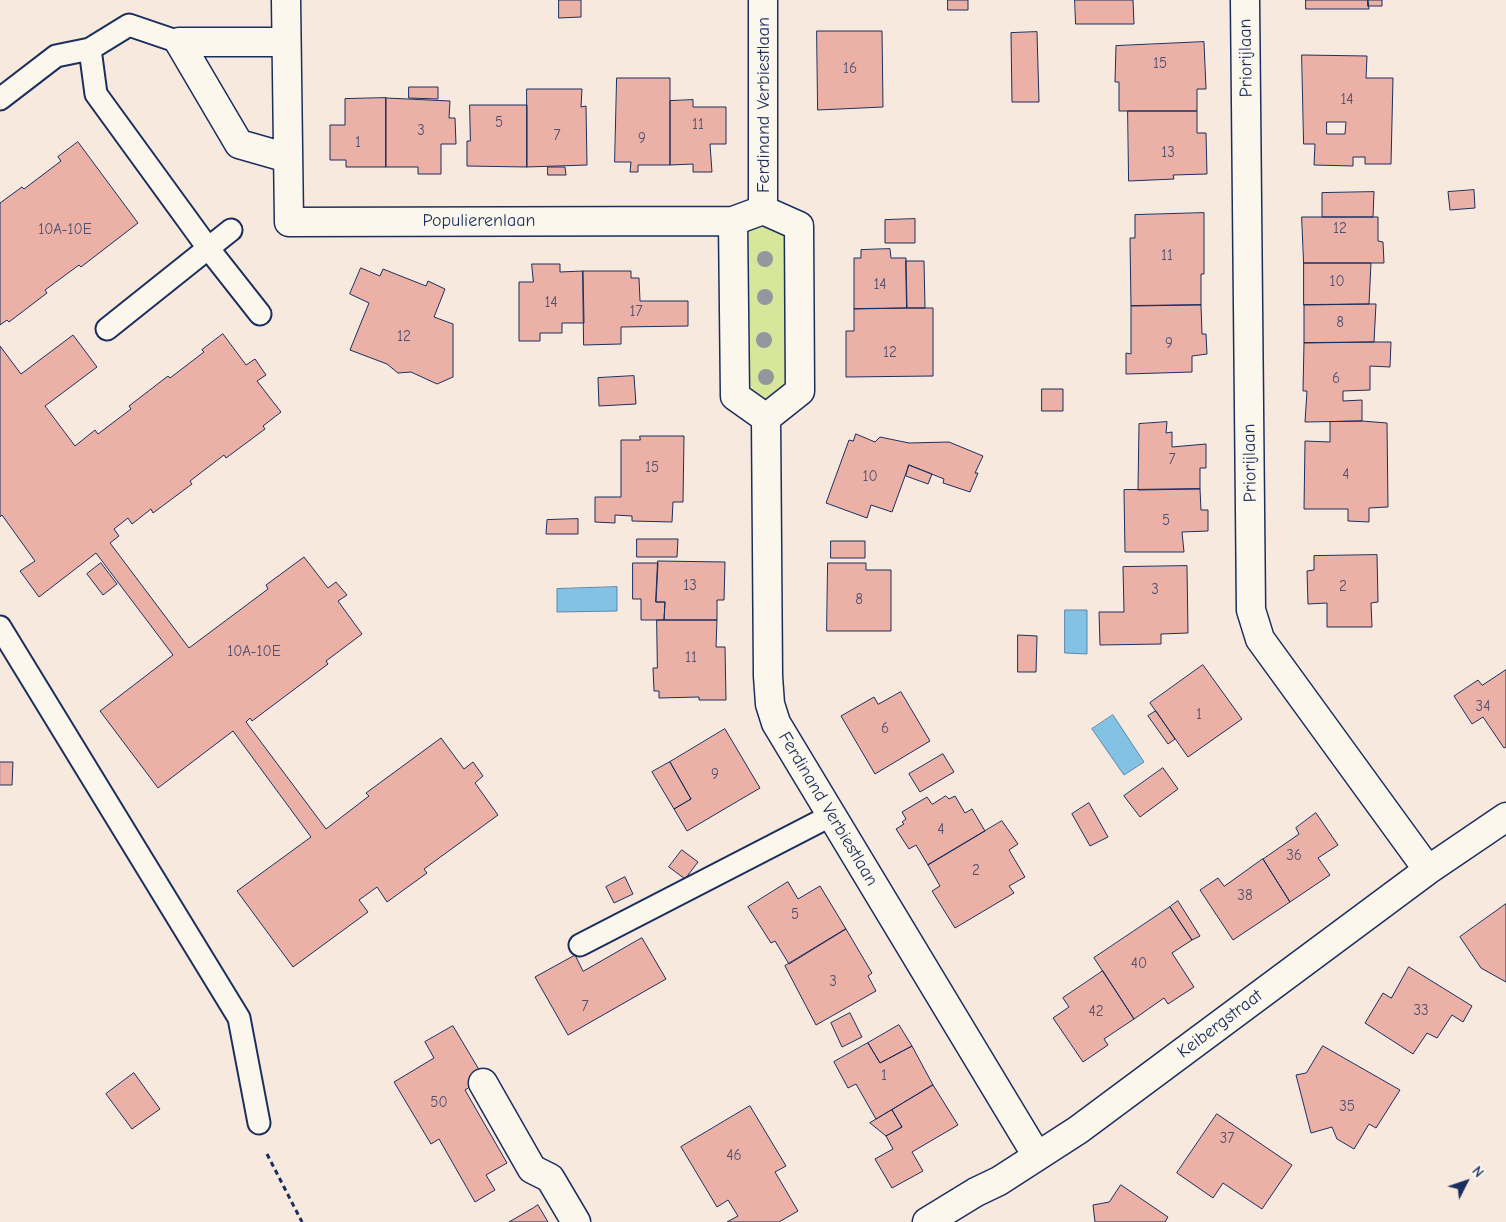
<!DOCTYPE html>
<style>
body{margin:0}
#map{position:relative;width:1506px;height:1222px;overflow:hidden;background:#f8e9de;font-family:"Comic Neue",sans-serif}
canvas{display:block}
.north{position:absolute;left:1441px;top:1157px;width:50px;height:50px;-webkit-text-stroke:4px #fbf7ec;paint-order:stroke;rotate:49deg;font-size:14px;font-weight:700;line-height:20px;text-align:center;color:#1b2f5e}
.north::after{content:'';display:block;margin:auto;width:18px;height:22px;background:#1b2f5e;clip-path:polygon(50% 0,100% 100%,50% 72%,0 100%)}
</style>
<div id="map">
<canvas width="1506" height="1222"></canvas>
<div class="north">N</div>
</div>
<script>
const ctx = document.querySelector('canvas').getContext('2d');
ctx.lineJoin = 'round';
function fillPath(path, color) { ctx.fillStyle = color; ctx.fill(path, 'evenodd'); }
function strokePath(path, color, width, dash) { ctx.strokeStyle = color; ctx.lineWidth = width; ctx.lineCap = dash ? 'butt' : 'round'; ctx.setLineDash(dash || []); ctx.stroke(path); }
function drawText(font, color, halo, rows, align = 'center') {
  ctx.font = font + ' "Comic Neue",sans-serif'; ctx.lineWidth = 5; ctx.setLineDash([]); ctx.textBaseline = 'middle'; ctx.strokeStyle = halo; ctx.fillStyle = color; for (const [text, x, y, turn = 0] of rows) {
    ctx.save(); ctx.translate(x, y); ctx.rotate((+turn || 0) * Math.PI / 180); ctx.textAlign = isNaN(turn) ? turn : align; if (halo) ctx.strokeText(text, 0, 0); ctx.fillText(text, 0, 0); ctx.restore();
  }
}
const green = new Path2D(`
 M733 221 799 226 800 391 766 418 735 396Z`);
const water = new Path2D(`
 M617 587V611L557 612V589Z
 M1065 610H1087V654L1065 653Z
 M1113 715 1144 762 1124 775 1092 729Z`);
const building = new Path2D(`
 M559 0H581V17L559 18Z
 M948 0H968V10H948Z
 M1075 0H1133L1134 24H1076Z
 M1306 0H1368L1369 9H1306Z
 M1368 0H1382V6H1368Z
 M817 31H882L883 107 818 110Z
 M1037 32 1039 102H1012L1011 33Z
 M1204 42 1206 89H1197V111H1119V82H1115L1116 46Z
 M1302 55 1367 56 1366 78H1393L1391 164H1365V157H1353V166L1314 165 1315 144H1304ZM1327 122H1346L1345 134H1327Z
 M617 78H670V165H638V172H630L631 162H615Z
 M409 87H438V99L409 98Z
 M527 89H582L581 107 586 106 587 165 527 167Z
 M386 98 450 101 449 118H455L456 144H441V174H418V167H386Z
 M386 98V167H346V160H330V125H345V99Z
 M693 100V107H726V144H710L712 172H693V164L670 165V101Z
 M470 105H527V167L467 166V141H470Z
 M1128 111H1197V133H1206L1207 174 1173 175 1174 179 1129 181Z
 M78 142 138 223 81 267 79 265 45 290 47 293 9 322 7 320 0 325V203L22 187 24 189 61 161 58 157Z
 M548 167H565L566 175H548Z
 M1474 190 1475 208 1450 210 1448 192Z
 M1374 192 1373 217H1322V193Z
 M1204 213V274H1201V305L1131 306 1130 238H1135V215Z
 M1302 217H1378V241L1383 242 1384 263H1304Z
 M915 219V243H885V220Z
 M890 249 891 258H906L907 308 854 309V258H861V250Z
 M906 261H924L925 308H907Z
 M1304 263H1371L1369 304 1304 305Z
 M532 264H560V272L583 271 584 323H562V333H540V341H519V282H533Z
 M361 268 380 276 383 269 426 286 428 281 445 289 434 317 453 324V377L437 384 411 372 398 373 387 364 350 350 369 303 350 294Z
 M583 271H631V278H639L640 301H688V326L621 327V344L584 345Z
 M1369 304H1376L1374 342 1304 343V305Z
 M1201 305 1202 334H1206L1207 354 1192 356V372L1126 374V353L1131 354V306Z
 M907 308H933V376L846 377V331H854V309Z
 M223 334 246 365 255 359 266 375 257 381 281 412 263 426 265 429 226 458 224 455 190 481 192 484 153 513 151 509 132 524 128 518 114 529 119 536 110 543 189 648 268 589 266 585 304 557 328 588 336 582 347 595 338 601 362 634 326 661 328 664 252 721 250 718 246 722 326 829 369 796 366 793 441 738 464 769 473 762 483 776 475 783 498 815 424 869 427 873 387 902 377 887 359 900 368 912 293 967 237 891 311 837 233 731 158 788 100 711 173 655 96 553 39 597 20 571 35 561 2 515 0 517V346L21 374 73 335 97 367 45 406 75 446 95 430 98 434 131 409 129 406 168 376 170 378 204 352 202 350Z
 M1374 342H1391L1390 367 1370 366V390L1343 391V401L1362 400V421L1305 422 1307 391H1303L1304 343Z
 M634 376 636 404 599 406 598 378Z
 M1042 389H1063V411H1042Z
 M1362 421 1387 423 1388 507 1369 508V522L1348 521V509H1304L1305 441 1330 442V422Z
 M1167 422 1166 433 1172 432V447L1206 444V468H1200V489L1138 490 1139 424Z
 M856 434 875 442 880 437 909 443 949 442 983 456 975 473H978L970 492 943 483 944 479 909 465 892 512 871 505 867 518 826 503 849 440 853 441Z
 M640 436H684L683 502H673L672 522 632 521V516L615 515V523L595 522V497H621V440H640Z
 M909 465 932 474 928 484 906 476Z
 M1200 489 1201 510H1208V531L1182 532 1184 552H1125L1124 490Z
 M578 519V534H546L547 520Z
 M637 539H678L677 557H637Z
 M831 541H865V558H831Z
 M1377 555 1378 602 1371 603 1372 627H1327V603L1308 604 1307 571 1314 570V556Z
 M658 561 725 562 724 600H717V620H664L665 602H656Z
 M101 563 117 584 103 595 87 574Z
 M633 563H658L656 602H665L664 620H641V599H633Z
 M828 563H866V570H891V631H827Z
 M1187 566 1188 633 1161 634V644L1100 645 1099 612H1124L1123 567Z
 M657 620H717L716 647H725L726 700H699V697L659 698V691H654L653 668H657Z
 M1018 635 1037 636 1036 672H1018Z
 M1203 665 1242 719 1188 757 1150 703Z
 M1506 670V747L1504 748 1483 717 1472 724 1454 696 1478 680 1482 685Z
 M901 692 930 741 875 774 841 716 874 697 878 704Z
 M1156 711 1175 739 1168 744 1148 716Z
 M725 729 760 788 687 831 674 809 691 799 670 762Z
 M943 754 954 772 920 792 909 774Z
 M0 762H13L12 785H0Z
 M670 762 691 799 674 809 652 772Z
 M1163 768 1178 789 1140 817 1124 796Z
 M946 796 949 799 955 796 965 813 972 809 985 831 928 865 916 845 909 849 896 829 904 824 902 822 906 819 902 812 927 797 932 804Z
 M1089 803 1108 837 1090 846 1072 814Z
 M1316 813 1338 845 1318 858 1330 875 1290 902 1263 859 1299 834 1296 828Z
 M1002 821 1018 844 1009 850 1025 877 1009 886 1014 893 955 928 932 891 940 886 928 865Z
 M682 850 698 862 685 879 669 867Z
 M1263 859 1290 902 1233 940 1200 890 1218 878 1224 886Z
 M625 877 633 894 614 903 606 887Z
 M788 882 798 899 820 886 846 929 789 964 775 941 771 943 748 907Z
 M1178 901 1200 936 1192 940 1170 907Z
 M1506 904V982L1481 968 1460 937Z
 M1170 907 1192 940 1172 953 1194 987 1168 1004 1164 998 1134 1019 1094 958Z
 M846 929 872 973 868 976 876 991 816 1025 785 966Z
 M642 938 666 979 568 1035 535 977 575 955 583 971Z
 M1409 967 1472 1006 1463 1022 1452 1015 1437 1038 1427 1033 1413 1054 1365 1023 1383 993 1391 998Z
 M1103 971 1134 1019 1104 1039 1108 1045 1083 1062 1053 1018 1069 1007 1063 998Z
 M850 1013 862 1037 842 1047 831 1023Z
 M899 1025 912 1046 880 1063 868 1043Z
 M453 1026 484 1078 465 1090 507 1163 486 1175 495 1190 475 1202 439 1139 431 1144 394 1082 434 1058 425 1042Z
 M868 1043 880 1063 912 1046 933 1085 876 1119 856 1084 848 1088 834 1062Z
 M1323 1046 1400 1090 1376 1128 1369 1124 1354 1149 1337 1139 1332 1127 1311 1133 1296 1075 1306 1073Z
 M134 1073 160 1109 132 1129 106 1094Z
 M933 1085 958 1125 912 1152 923 1171 892 1188 875 1159 893 1149 886 1136 902 1127 892 1110Z
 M750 1106 786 1166 775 1172 798 1211 779 1222H727L738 1216 728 1200 717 1207 681 1147Z
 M892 1110 902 1127 886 1136 870 1123Z
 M1217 1114 1292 1165 1262 1209 1223 1183 1213 1198 1177 1173Z
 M1121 1185 1168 1217 1165 1222H1095L1093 1205 1109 1202Z
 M538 1205 548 1222H509L533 1208Z`);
const path = new Path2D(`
 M267 1154 302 1222`);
const lane = new Path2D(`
 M90 49 96 94 208 248 260 314
 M0 99 56 56 90 49 129 25 179 42
 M107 329 231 230
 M0 627 239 1018 259 1123
 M580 945 832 815`);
const street = new Path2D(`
 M286 0 289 222 733 221
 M763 0V210L799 226 800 391 766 418
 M1245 0 1251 610 1260 639 1428 870
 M286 42H179L239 144 288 158
 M763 210 733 221 735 396 766 418 768 676 770 704 776 723 1037 1156
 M483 1083 532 1169 550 1178 576 1222
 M927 1222 976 1192 999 1181 1078 1130 1428 870 1506 817`);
const trees = [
 [765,259],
 [765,297],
 [764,340],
 [766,377]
];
const numberNames = [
 ["15",1160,64],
 ["16",850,69],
 ["14",1347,100],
 ["5",499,123],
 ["11",698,125],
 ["3",421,131],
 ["7",557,136],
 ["9",642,139],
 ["1",358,143],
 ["13",1168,153],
 ["12",1340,229],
 ["10A-10E",65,230],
 ["11",1167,256],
 ["10",1337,282],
 ["14",880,285],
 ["14",551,303],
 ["17",636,312],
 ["8",1340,323],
 ["12",404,337],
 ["9",1169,344],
 ["12",890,353],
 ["6",1336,379],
 ["7",1172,460],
 ["15",652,468],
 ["4",1346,475],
 ["10",870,477],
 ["5",1166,521],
 ["13",690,586],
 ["2",1343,587],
 ["3",1155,590],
 ["8",859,600],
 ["10A-10E",254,652],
 ["11",691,658],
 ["34",1483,707],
 ["1",1199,715],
 ["6",885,729],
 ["9",715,775],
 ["4",941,830],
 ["36",1294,856],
 ["2",976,871],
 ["38",1245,896],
 ["5",795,915],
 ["40",1139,964],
 ["3",833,982],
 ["7",585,1007],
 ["33",1421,1011],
 ["42",1096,1012],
 ["1",884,1076],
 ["50",439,1103],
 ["35",1347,1107],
 ["37",1227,1139],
 ["46",734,1156]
];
const streetNames = [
 ["Priorijlaan",1246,58,-91],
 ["Ferdinand Verbiestlaan",764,105,-90],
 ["Populierenlaan",479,221],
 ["Priorijlaan",1250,463,-91],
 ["Ferdinand Verbiestlaan",828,809,59],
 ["Keibergstraat",1220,1024,-37]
];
fillPath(green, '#d7e69a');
fillPath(water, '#84c2e4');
strokePath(water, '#5a87ae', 1);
fillPath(building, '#ebb1a7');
strokePath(building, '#1b2f5e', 1);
strokePath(lane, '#1b2f5e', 25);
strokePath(street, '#1b2f5e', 31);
strokePath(path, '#1b2f5e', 3, [5, 4]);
strokePath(lane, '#fbf7ec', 21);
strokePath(street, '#fbf7ec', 28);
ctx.fillStyle = '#93979e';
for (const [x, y] of trees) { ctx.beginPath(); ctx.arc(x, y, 8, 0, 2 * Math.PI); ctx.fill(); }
drawText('15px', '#4f5070', null, numberNames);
drawText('18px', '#1b2f5e', '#fbf7ec', streetNames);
</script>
